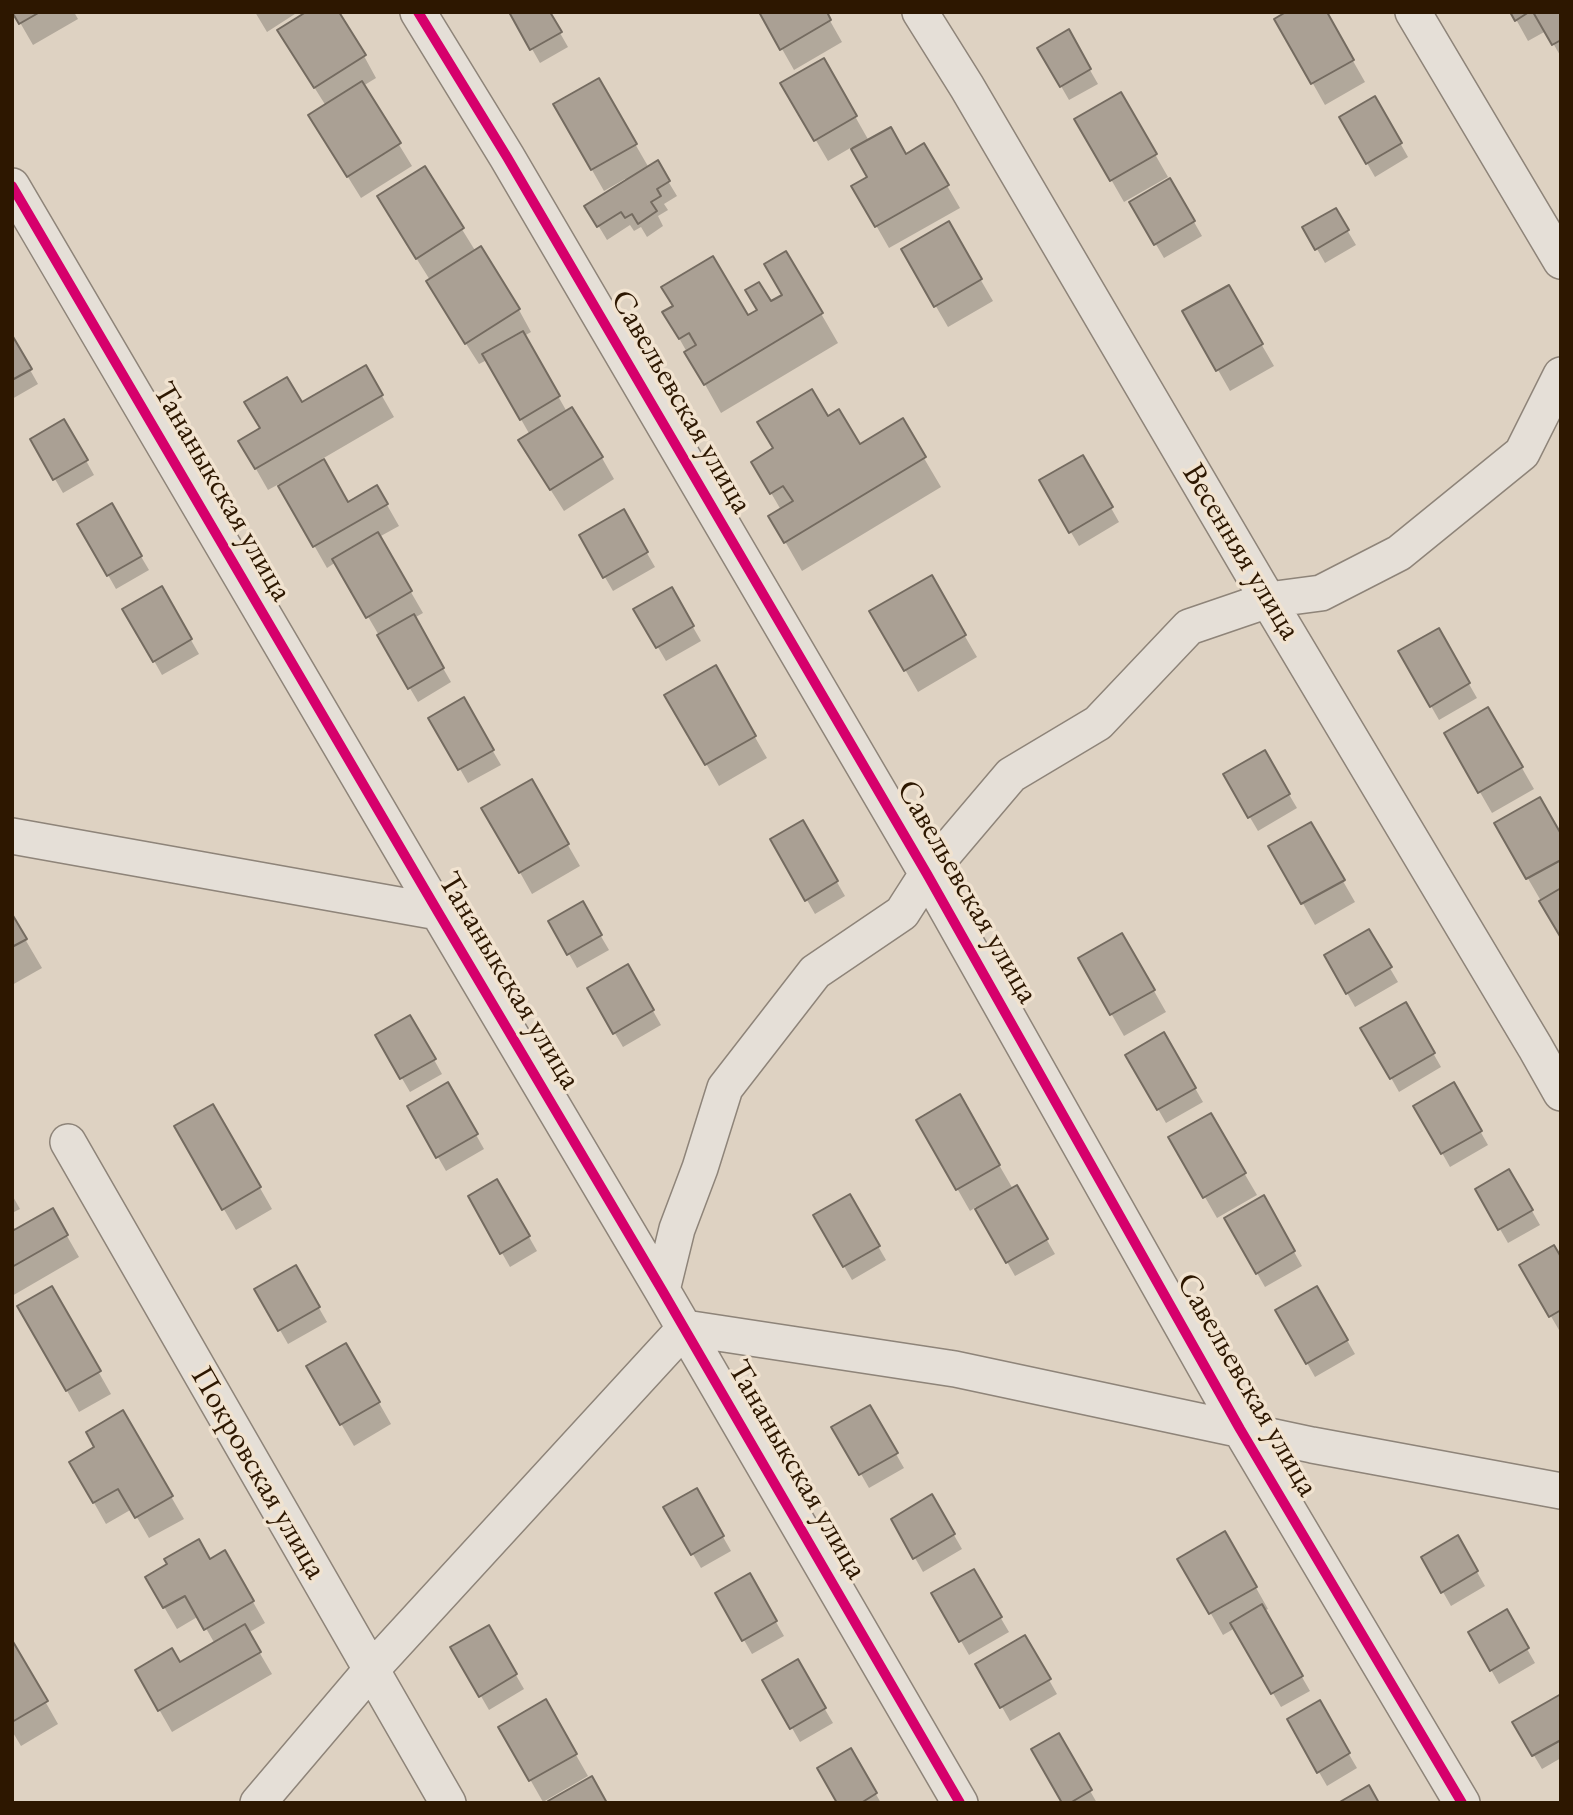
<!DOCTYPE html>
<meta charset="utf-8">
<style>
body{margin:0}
#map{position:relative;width:1573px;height:1815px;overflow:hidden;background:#ded2c2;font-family:"EB Garamond",serif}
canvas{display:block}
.frame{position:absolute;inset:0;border:14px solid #2d1700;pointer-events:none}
</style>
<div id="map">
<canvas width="1573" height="1815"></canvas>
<div class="frame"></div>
</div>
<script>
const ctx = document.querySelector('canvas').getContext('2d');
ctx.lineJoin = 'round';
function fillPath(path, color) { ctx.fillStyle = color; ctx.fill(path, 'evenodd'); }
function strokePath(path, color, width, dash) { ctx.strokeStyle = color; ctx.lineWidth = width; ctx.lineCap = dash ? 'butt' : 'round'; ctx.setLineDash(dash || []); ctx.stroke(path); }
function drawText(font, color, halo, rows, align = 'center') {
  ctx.font = font + ' "EB Garamond",serif'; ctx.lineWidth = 7; ctx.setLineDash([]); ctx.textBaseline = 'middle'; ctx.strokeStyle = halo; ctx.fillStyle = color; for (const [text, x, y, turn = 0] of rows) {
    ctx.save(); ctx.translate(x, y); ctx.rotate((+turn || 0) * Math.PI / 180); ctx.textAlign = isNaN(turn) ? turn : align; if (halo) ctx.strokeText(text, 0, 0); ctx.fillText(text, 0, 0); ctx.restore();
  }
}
const shadow = new Path2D(`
 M14 12H74L78 19 33 45Z
 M255 12H298L267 32Z
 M511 12H548L568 47 540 63Z
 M761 12H825L842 42 794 70Z
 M1325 12 1365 82 1325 105 1277 20Z
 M1512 12H1561V57L1546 31 1528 41Z
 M1068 32 1098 84 1069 100 1039 48Z
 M292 52 364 56 376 78 363 86 412 166 361 198 323 137 326 106Z
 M823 60 869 141 906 156 924 146 960 208 889 248 854 187 870 178 852 147 828 161 783 84Z
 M598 80 649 168 657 163 677 196 664 204 668 210 658 216 663 226 647 237 641 227 634 231 630 225 607 240 595 220 627 182 625 179 604 191 555 105Z
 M1121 95 1168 177 1124 202 1077 120Z
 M1375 99 1408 157 1375 177 1341 118Z
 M424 168 476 252 480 249 519 310 531 332 524 336 567 412 602 458 614 479 564 511 533 462 530 435 487 360 479 364 440 303 430 280 391 218Z
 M1170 180 1202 236 1164 258 1131 202Z
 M1335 210 1356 245 1325 263 1305 228Z
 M948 224 993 301 948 327 903 250Z
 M786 253 838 343 721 413 665 313 747 318 784 295Z
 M1228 287 1274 366 1230 391 1185 312Z
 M12 338 38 384 12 399Z
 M366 368 394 417 322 459 348 504 387 505 399 526 379 537 423 613 414 618 451 682 418 702 336 562 327 568 279 484 268 490 240 441Z
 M827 418 859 447 902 421 941 487 802 571 771 517 781 510 753 462Z
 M64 421 94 475 63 493 32 439Z
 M1082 457 1119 522 1079 546 1041 481Z
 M111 506 149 570 116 589 79 524Z
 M623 512 655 567 613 591 581 536Z
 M931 578 977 657 918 692 872 612Z
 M161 588 199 654 162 675 125 609Z
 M671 589 701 641 666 661 636 610Z
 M1438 630 1477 698 1439 720 1400 652Z
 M715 668 767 758 719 786 667 696Z
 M463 700 501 765 468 783 431 718Z
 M1488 709 1534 789 1492 813 1446 733Z
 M1264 752 1297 808 1258 831 1225 775Z
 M531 781 580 866 532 894 484 808Z
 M802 822 845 896 815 914 772 839Z
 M1310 824 1355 902 1315 925 1271 847Z
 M1496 824 1561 837V935Z
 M582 904 609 950 577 968 551 922Z
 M12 917 42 968 12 985Z
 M1368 931 1398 982 1355 1007 1326 956Z
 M1122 935 1166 1012 1124 1036 1080 959Z
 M628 967 661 1025 623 1047 589 989Z
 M1405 1004 1441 1067 1399 1092 1363 1028Z
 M410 1017 442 1074 410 1092 377 1036Z
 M1164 1034 1203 1102 1166 1123 1127 1055Z
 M448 1085 484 1149 446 1171 409 1107Z
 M1454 1085 1488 1145 1450 1167 1416 1107Z
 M959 1096 1013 1189 1016 1187 1055 1254 1015 1276 976 1207 970 1211 918 1120Z
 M213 1106 272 1209 236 1230 176 1127Z
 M1210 1115 1257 1195 1217 1218 1171 1138Z
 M1509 1171 1540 1225 1508 1243 1477 1189Z
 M497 1181 537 1251 510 1267 470 1197Z
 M12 1195 20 1209 12 1213Z
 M849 1196 886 1260 852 1280 815 1216Z
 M1263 1197 1302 1266 1265 1287 1226 1219Z
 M52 1210 79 1257 12 1296V1230L14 1233Z
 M1561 1260V1328L1559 1330 1521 1265Z
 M296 1268 327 1322 288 1344 257 1290Z
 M51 1288 111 1394 79 1412 19 1306Z
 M1317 1288 1355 1354 1315 1377 1277 1310Z
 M346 1345 391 1424 354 1446 308 1367Z
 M869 1407 904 1468 869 1488 834 1427Z
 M122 1412 184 1519 149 1538 132 1509 106 1524 71 1462 97 1448Z
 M697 1491 731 1551 701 1568 666 1508Z
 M932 1497 962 1549 923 1572 893 1519Z
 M1225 1533 1268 1609 1264 1611 1310 1691 1281 1707 1235 1628 1223 1635 1180 1559Z
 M1457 1537 1485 1586 1451 1606 1423 1557Z
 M225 1553 265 1623 248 1633 272 1674 172 1732 137 1671 179 1664 215 1644 199 1616 177 1629 147 1578 209 1561Z
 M973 1571 1009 1632 969 1655 934 1594Z
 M749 1575 784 1636 752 1654 717 1593Z
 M1506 1612 1535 1663 1499 1684 1470 1632Z
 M488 1627 524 1689 489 1710 453 1648Z
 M1025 1638 1057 1694 1010 1721 978 1665Z
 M12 1643 58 1724 21 1746 12 1731Z
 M797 1662 833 1723 800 1742 765 1681Z
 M1561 1696V1758L1542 1769 1514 1722Z
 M545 1701 588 1776 543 1802 500 1727Z
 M1319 1703 1357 1768 1327 1786 1289 1720Z
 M1058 1735 1097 1803H1064Z
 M851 1751 881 1803H839Z`);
const building = new Path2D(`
 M12 12H40L19 24Z
 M306 12H339L366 55 314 88 277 30Z
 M509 12H550L562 32 530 50Z
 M759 12H827L831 20 780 50Z
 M1286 12H1327L1354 60 1311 84 1274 19Z
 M1510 12H1529L1515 21Z
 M1533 12H1561V40L1552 45Z
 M1069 29 1091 69 1060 87 1037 48Z
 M824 58 857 116 814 141 780 83Z
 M599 78 637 144 591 170 553 104Z
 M362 81 401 143 347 177 308 115Z
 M1121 92 1157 154 1110 181 1074 119Z
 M1375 96 1402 143 1366 164 1339 117Z
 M891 127 906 154 924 143 949 185 875 227 851 186 867 177 851 149Z
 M658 160 670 181 657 189 661 196 651 202 657 211 638 224 632 214 625 218 621 212 597 227 584 206Z
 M425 166 464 228 416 259 377 196Z
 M1170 178 1195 221 1154 245 1129 202Z
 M1336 208 1349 230 1315 250 1302 227Z
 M949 221 982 279 934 307 901 249Z
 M481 246 520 309 465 344 426 281Z
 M786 251 823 313 704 385 684 352 696 345 689 333 679 339 662 312 673 306 661 287 713 256 748 315 757 310 745 290 759 282 771 301 782 295 764 264Z
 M1229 285 1263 344 1216 371 1182 311Z
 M523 331 560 396 520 420 482 354Z
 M12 335 32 369 12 380Z
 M366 365 383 395 255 469 238 441 260 428 244 402 287 377 302 402Z
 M812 389 828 416 839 409 860 444 903 418 926 457 784 543 768 516 793 501 783 486 770 494 751 462 773 448 757 422Z
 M572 407 603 457 550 490 518 440Z
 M64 419 88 460 53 480 30 439Z
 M1083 455 1113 507 1069 533 1039 480Z
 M324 459 348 502 377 485 388 504 313 547 278 486Z
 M112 503 142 556 107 576 77 524Z
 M624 509 648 552 603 578 579 535Z
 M378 532 412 591 366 618 332 559Z
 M932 575 966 635 904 671 869 611Z
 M162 586 192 639 153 662 122 609Z
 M672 587 694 626 656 648 633 609Z
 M414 614 444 668 408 689 377 635Z
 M1439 628 1470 683 1430 707 1398 651Z
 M716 665 756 736 705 765 664 695Z
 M464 697 494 750 458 770 428 718Z
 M1488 707 1523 767 1478 793 1444 733Z
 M1265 750 1290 794 1248 818 1223 774Z
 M532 779 569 844 519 873 481 808Z
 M1540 797 1561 834V860L1526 879 1494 823Z
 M803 820 838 881 805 901 770 839Z
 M1311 822 1345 880 1301 904 1268 846Z
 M1561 888V938L1539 901Z
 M583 901 602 935 567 955 548 921Z
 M12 914 27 939 12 947Z
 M1369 929 1392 967 1346 994 1324 955Z
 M1122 933 1155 990 1110 1015 1078 958Z
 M628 964 654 1010 613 1034 587 988Z
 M1406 1002 1435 1053 1390 1079 1360 1028Z
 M410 1015 436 1059 400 1079 375 1035Z
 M1164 1032 1196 1088 1157 1110 1125 1055Z
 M448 1082 478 1134 436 1158 407 1106Z
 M1454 1082 1482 1131 1441 1154 1413 1106Z
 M960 1094 1000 1165 956 1190 916 1120Z
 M213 1104 261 1187 222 1210 174 1126Z
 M1211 1113 1246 1173 1203 1198 1168 1137Z
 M1509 1169 1533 1210 1498 1230 1475 1189Z
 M497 1179 530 1236 500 1254 468 1196Z
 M1017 1185 1048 1239 1006 1263 975 1209Z
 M850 1194 880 1246 843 1267 813 1215Z
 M1264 1195 1295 1251 1256 1274 1224 1218Z
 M53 1208 68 1235 12 1267V1227L14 1230Z
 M1554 1245 1561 1257V1310L1549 1317 1519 1265Z
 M296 1265 320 1307 278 1331 254 1289Z
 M52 1286 101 1371 66 1391 17 1306Z
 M1317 1286 1348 1340 1306 1364 1275 1310Z
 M346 1343 380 1402 340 1425 306 1366Z
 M870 1405 898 1453 859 1475 831 1427Z
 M123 1410 173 1496 135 1518 118 1489 93 1503 69 1462 94 1447 86 1432Z
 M697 1488 724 1536 691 1555 663 1507Z
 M932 1494 955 1534 913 1559 891 1519Z
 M1225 1531 1257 1587 1209 1614 1177 1559Z
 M1458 1535 1478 1571 1441 1593 1421 1557Z
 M199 1539 210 1559 225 1550 254 1601 204 1630 185 1596 163 1608 145 1577 167 1564 164 1559Z
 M974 1569 1002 1617 959 1642 931 1593Z
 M750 1573 777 1621 742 1641 715 1593Z
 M1262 1604 1303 1676 1271 1694 1230 1623Z
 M1507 1609 1529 1648 1490 1671 1468 1632Z
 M245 1624 261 1652 158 1711 135 1670 172 1648 180 1662Z
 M489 1625 517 1674 479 1697 450 1647Z
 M1025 1635 1051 1679 1000 1708 975 1664Z
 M12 1640 48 1701 12 1722Z
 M798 1659 826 1708 790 1729 762 1680Z
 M1561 1694V1740L1532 1756 1512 1722Z
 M546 1699 577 1754 529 1781 498 1727Z
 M1320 1700 1350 1753 1317 1773 1287 1719Z
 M1059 1733 1092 1790 1070 1803H1062L1031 1749Z
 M851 1748 877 1793 861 1803H837L817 1768Z
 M592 1776 607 1803H549L548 1801Z
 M1369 1785 1379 1803H1338Z`);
const minor = new Path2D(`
 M418 12 507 157 927 874 1240 1429 1462 1803
 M920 12 967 87 1268 600 1535 1047 1561 1093
 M1413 12 1561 261
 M12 186 438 912 662 1290 960 1803
 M12 836 438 912
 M68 1142 448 1803
 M662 1290 677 1229 700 1168 725 1088 815 972 902 913 927 874 1011 775 1098 723 1189 627 1268 600 1321 593 1399 553 1522 453 1561 375
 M258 1803 371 1670 685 1328 955 1369 1312 1445 1561 1491`);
const cycleway = new Path2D(`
 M418 12 507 157 927 874 1240 1429 1462 1803
 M12 186 438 912 662 1290 960 1803`);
const streetNames = [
 ["Савельевская улица",681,402,60],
 ["Тананыкская улица",222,492,60],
 ["Весенняя улица",1241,552,59],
 ["Савельевская улица",967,892,60],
 ["Тананыкская улица",509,981,59],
 ["Савельевская улица",1247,1385,60],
 ["Тананыкская улица",797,1470,60],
 ["Покровская улица",258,1473,60]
];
fillPath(shadow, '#0003');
fillPath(building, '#aaa094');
strokePath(building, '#746b60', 2);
strokePath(minor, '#8e8479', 38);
strokePath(minor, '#e5dfd7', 35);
strokePath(cycleway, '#d6006c', 10);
drawText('32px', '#2d1700', '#f1e3d0', streetNames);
</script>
